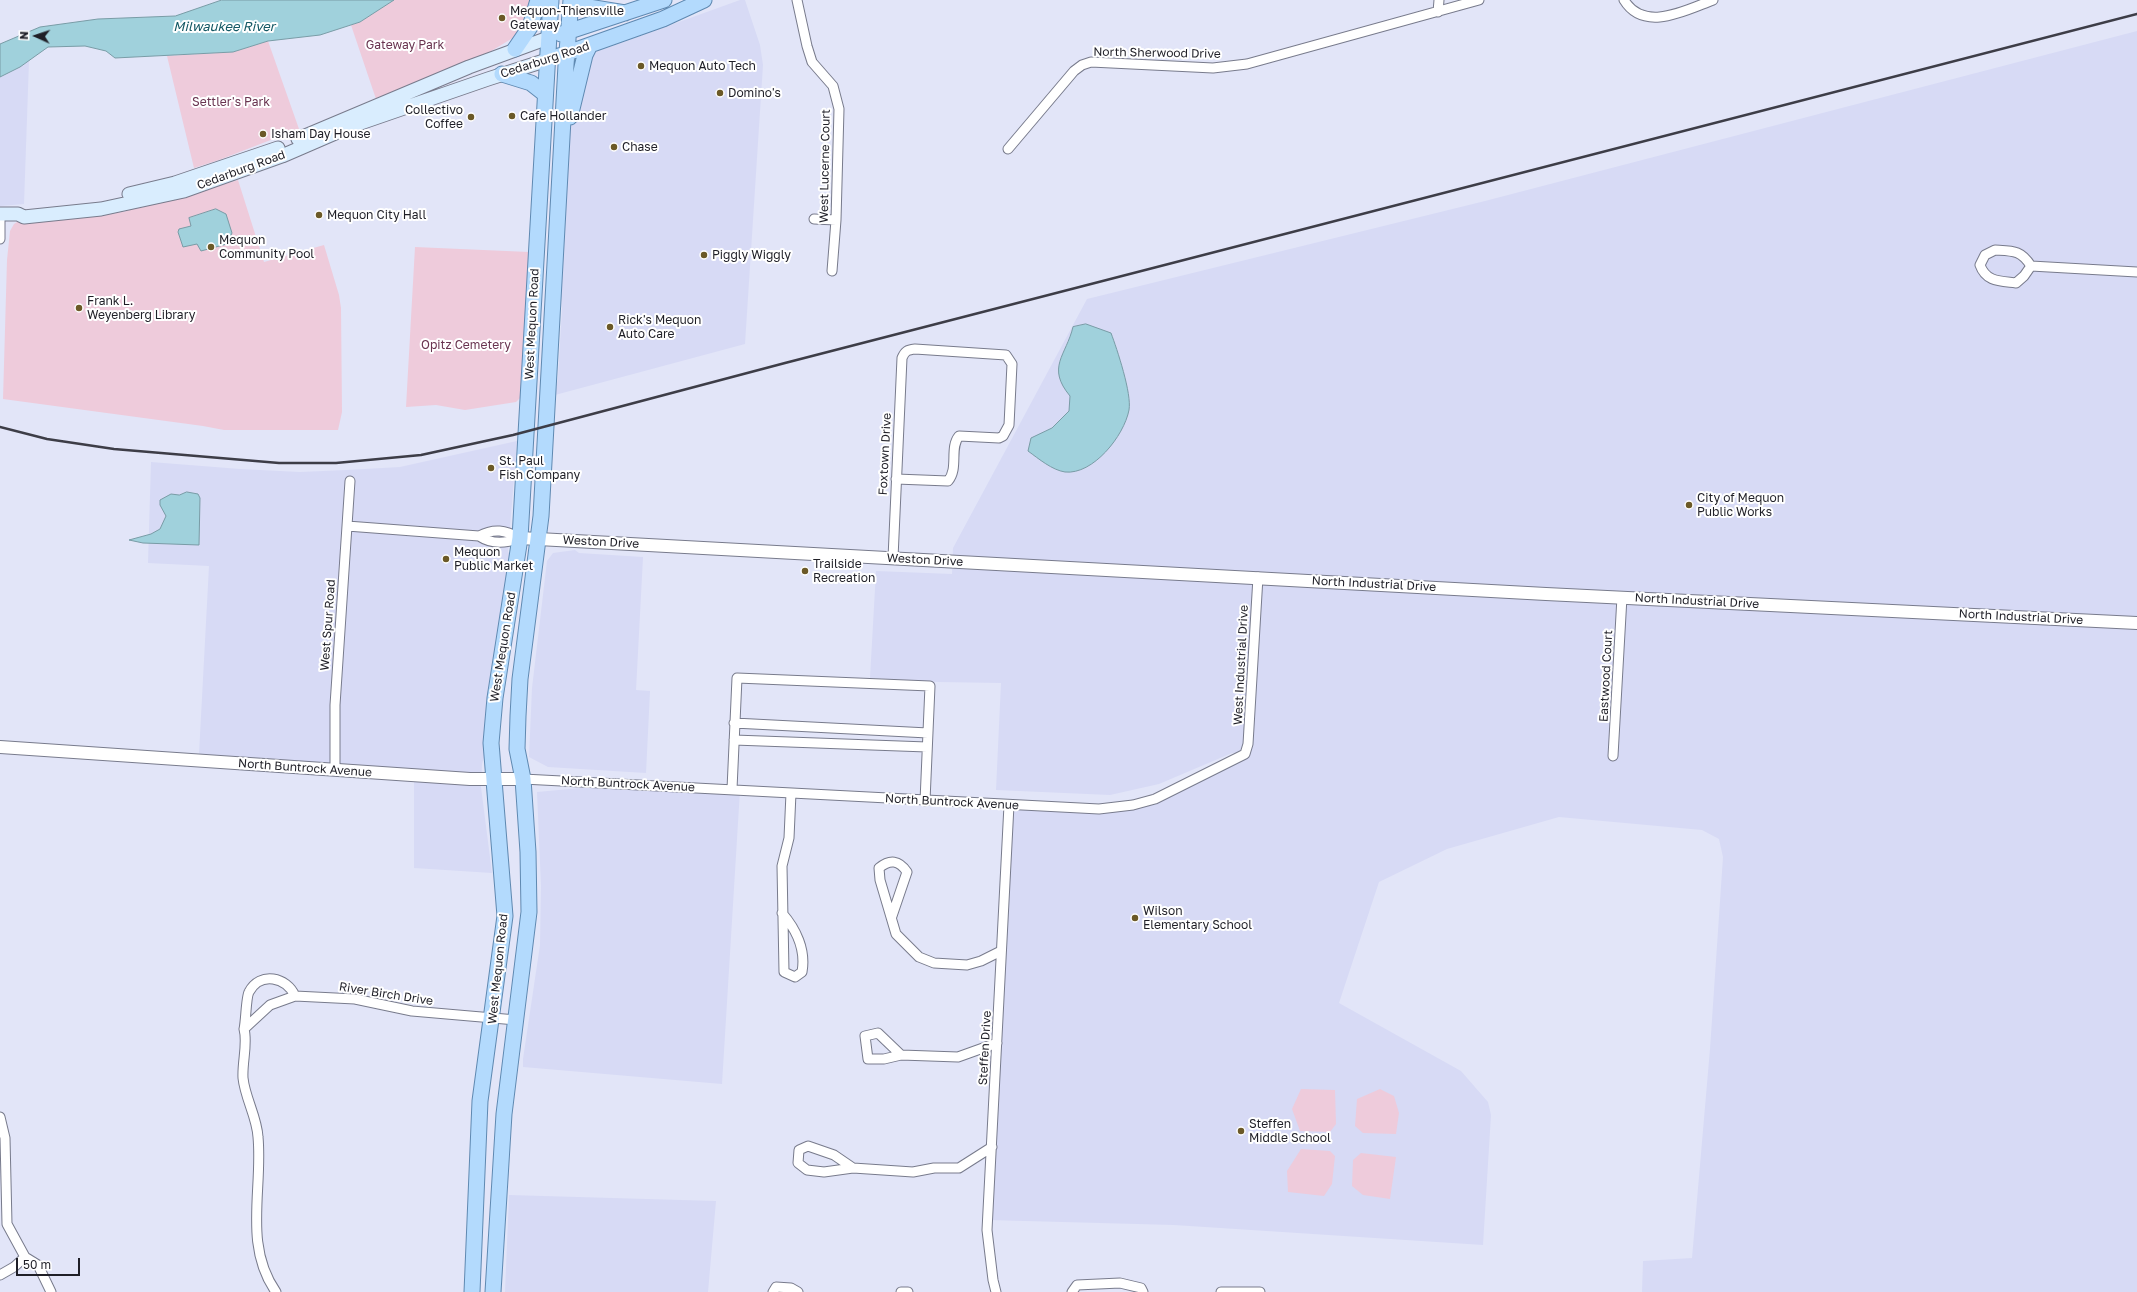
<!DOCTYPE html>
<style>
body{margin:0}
#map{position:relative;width:2137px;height:1292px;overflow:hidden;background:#e2e5f8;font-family:"Golos Text",sans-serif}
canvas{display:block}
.north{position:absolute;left:16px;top:16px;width:40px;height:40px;-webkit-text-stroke:3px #fff;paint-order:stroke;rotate:273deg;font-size:11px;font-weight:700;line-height:16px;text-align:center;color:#1f1f27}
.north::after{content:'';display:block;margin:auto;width:14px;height:18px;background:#1f1f27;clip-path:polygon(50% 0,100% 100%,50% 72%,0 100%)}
.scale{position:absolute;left:16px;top:1258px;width:64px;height:18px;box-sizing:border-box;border:2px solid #1f1f27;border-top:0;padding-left:5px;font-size:12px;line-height:14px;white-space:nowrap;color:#1f1f27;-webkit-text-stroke:3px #fff;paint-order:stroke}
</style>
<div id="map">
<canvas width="2137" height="1292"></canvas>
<div class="north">N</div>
<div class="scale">50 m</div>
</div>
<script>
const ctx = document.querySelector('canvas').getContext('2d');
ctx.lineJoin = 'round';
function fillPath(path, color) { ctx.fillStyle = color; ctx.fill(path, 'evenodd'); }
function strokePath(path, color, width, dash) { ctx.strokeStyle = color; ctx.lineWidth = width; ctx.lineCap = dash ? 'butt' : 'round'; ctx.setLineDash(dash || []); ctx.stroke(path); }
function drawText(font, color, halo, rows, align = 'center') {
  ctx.font = font + ' "Golos Text",sans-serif'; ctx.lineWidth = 4; ctx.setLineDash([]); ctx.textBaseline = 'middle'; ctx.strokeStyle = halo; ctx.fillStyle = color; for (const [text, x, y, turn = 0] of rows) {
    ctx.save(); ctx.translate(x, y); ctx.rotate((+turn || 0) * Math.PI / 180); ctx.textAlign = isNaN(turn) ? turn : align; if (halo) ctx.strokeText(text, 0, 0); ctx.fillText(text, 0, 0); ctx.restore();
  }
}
const built = new Path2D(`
 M740 0H745L760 45 763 65 745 344 555 395 558 377 562 309 560 283 568 136 586 60 593 53Z
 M2137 31V1292H1642L1643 1261 1692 1258 1710 1049 1723 857 1719 839 1702 830 1559 817 1447 849 1379 882 1339 1003 1461 1071 1488 1102 1491 1115 1483 1245 1174 1225 988 1220 1009 805H1133L1244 754 1232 753 1159 784 1110 795 996 790 1001 683 938 682 870 678 876 571 952 574 953 548 1087 299 1485 201Z
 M29 61 24 204 0 206V77Z
 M517 441 508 552 510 554 500 625 488 688 485 753 482 764 481 787 492 873 414 868V769L199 754 209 566 148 563 151 462 240 469 300 472 346 470 400 467Z
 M575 550 579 553 643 557 636 690 650 691 646 773 548 767 529 757 532 688 547 561 553 553Z
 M624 784 740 790 722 1084 523 1067V1059L540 945 541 886 537 792Z
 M509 1195 716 1201 708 1292H505Z`);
const green = new Path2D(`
 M394 0H535L521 33 483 56 377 102 351 25 360 22Z
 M268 41 299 129 219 160 194 168 167 56 233 52Z
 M238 180 264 262 324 245 339 295 341 308 342 412 338 430H224L203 426 3 399 7 260 10 231 14 224 20 220 98 214 101 216 127 211 156 201 161 203Z
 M415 247 529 252 521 397 516 402 465 410 436 405 406 407Z
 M1301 1089 1335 1090 1336 1124 1330 1132 1300 1131 1292 1109Z
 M1380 1089 1394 1096 1399 1113 1396 1134 1363 1133 1355 1126 1357 1099Z
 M1301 1149 1330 1151 1335 1156 1332 1184 1324 1196 1288 1192 1287 1171Z
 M1361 1153 1396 1157 1390 1199 1363 1195 1352 1186 1353 1160Z`);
const water = new Path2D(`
 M222 0H394L360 22 320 35 268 41 233 52 115 58 106 51 85 46 48 47 20 67 0 77V44L40 27 98 19 175 16Z
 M216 209 226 214 232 233 227 244 201 251 197 244 183 247 178 232 179 229 191 226 189 218Z
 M1086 324 1111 333C1117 349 1132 394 1129 410 1124 436 1093 475 1065 472 1052 470 1039 459 1028 451L1031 438 1052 428 1069 411 1070 396C1046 367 1066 356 1073 327Z
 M187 492 198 494 200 498 199 545 143 543 129 540 151 534 160 529 166 516 160 505V500L171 494 179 495Z`);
const minor = new Path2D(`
 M797 0 807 46 812 62 833 86 839 109 836 220 832 271
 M1624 0C1644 33 1686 10 1713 0
 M1438 12 1439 0
 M1008 149 1074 71 1082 65 1091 62 1213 68 1247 64 1479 0
 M814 219 836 220
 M0 239V214
 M1995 250C2013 251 2021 250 2031 266L2024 276 2016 283C2000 281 1986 282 1980 265L1985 255Z
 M2031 266 2137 272
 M347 526 479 536C493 545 506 543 520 538
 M479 536C494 528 505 530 520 538
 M893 558 902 358C905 351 907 350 915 349L1006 355 1012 364 1009 425 1003 436 999 438 959 436C949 448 959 468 948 481L896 479
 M734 723 928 733
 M734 740 927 747
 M1613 756 1622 597
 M335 770V705L350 481
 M523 779 1099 809 1133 805 1155 799 1245 754 1248 744 1258 577
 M732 789 737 678 930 686 925 801
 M782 913C796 929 806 950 802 972L795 977 784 972 782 866 789 838 791 793
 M892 916 907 872C899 860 890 859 879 868L880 880 896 934 919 957 934 963 967 965 981 961 1001 951
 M244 1029C246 1021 246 997 249 992 260 971 287 977 295 996
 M901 1055 878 1033 865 1036 868 1059H884L901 1055 958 1057 997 1043
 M0 1117 5 1138 7 1224 25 1257 38 1265 51 1292
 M853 1168 834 1155 808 1146 799 1150 798 1163 807 1170 824 1172 853 1168 913 1172 934 1168H959L992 1147
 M0 1275 14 1267 25 1257
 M276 1292C243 1245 263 1189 258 1137 257 1117 245 1098 243 1078 242 1062 248 1043 244 1029L270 1005 295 996 355 999 412 1011 516 1020
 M773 1292 776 1287 791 1288 798 1292
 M901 1292H908
 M996 1292 993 1280 987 1230 1009 805
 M1072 1292 1077 1285 1120 1283 1141 1288 1143 1292
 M1221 1292H1260`);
const tertiary = new Path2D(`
 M520 538 1546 594 2137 623
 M0 747 470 779H523`);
const secondary = new Path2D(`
 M298 139 469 67 548 38
 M129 194 175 183 278 148
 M0 214H18L24 217 101 209 184 191 282 156 349 127 488 79 547 60`);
const primary = new Path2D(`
 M575 0 589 7 625 13
 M561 34 664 0
 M515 49 530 27 538 0
 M559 56 663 19 704 0
 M502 74 531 83 545 94
 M570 117 585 55 590 45
 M472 1292 480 1101 505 916 491 743 495 698 520 538 551 0
 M493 1292 504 1114 529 912 528 852 523 779 517 749 518 716 520 679 541 516 566 65 571 0`);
const rail = new Path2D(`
 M0 427 47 439 114 449 279 463H336L421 455 513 435 785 363 2137 14`);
const markers = [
 [502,18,4,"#6b5927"],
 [641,66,4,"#6b5927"],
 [720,93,4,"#6b5927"],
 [512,116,4,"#6b5927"],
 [471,117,4,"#6b5927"],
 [263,134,4,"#6b5927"],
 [614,147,4,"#6b5927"],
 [319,215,4,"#6b5927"],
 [211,247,4,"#6b5927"],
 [704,255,4,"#6b5927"],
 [79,308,4,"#6b5927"],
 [610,327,4,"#6b5927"],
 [491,468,4,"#6b5927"],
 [1689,505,4,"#6b5927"],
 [446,559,4,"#6b5927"],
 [805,571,4,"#6b5927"],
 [1135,918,4,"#6b5927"],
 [1241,1131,4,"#6b5927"]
];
const poiNames = [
 ["Mequon-Thiensville",510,11],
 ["Gateway",510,25],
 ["Mequon Auto Tech",649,66],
 ["Domino's",728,93],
 ["Collectivo",463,110,"right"],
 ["Coffee",463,124,"right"],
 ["Cafe Hollander",520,116],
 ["Isham Day House",271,134],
 ["Chase",622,147],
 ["Mequon City Hall",327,215],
 ["Mequon",219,240],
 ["Community Pool",219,254],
 ["Piggly Wiggly",712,255],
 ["Frank L.",87,301],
 ["Weyenberg Library",87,315],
 ["Rick's Mequon",618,320],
 ["Auto Care",618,334],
 ["St. Paul",499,461],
 ["Fish Company",499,475],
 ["City of Mequon",1697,498],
 ["Public Works",1697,512],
 ["Mequon",454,552],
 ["Public Market",454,566],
 ["Trailside",813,564],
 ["Recreation",813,578],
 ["Wilson",1143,911],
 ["Elementary School",1143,925],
 ["Steffen",1249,1124],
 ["Middle School",1249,1138]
];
const parkNames = [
 ["Gateway Park",405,45],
 ["Settler's Park",231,102],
 ["Opitz Cemetery",466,345]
];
const streetNames = [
 ["North Sherwood Drive",1157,53,1],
 ["Cedarburg Road",545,60,-18],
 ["West Lucerne Court",825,166,-89],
 ["Cedarburg Road",241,170,-20],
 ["West Mequon Road",532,324,-87],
 ["Foxtown Drive",885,454,-87],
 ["Weston Drive",601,542,3],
 ["Weston Drive",925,560,3],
 ["North Industrial Drive",1374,584,3],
 ["North Industrial Drive",1697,601,3],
 ["North Industrial Drive",2021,617,3],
 ["West Spur Road",328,625,-86],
 ["West Mequon Road",503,647,-81],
 ["West Industrial Drive",1241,665,-87],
 ["Eastwood Court",1606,676,-87],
 ["North Buntrock Avenue",305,768,4],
 ["North Buntrock Avenue",628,784,3],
 ["North Buntrock Avenue",952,802,3],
 ["West Mequon Road",498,969,-84],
 ["River Birch Drive",386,994,9],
 ["Steffen Drive",985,1048,-87]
];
const waterNames = [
 ["Milwaukee River",224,27]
];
fillPath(built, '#d7daf5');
fillPath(green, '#eecbdb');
fillPath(water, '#a0d1dc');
strokePath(water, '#799ca6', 1);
strokePath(minor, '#787b8c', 11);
strokePath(tertiary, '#787b8c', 14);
strokePath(secondary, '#787b8c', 15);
strokePath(primary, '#5f89b1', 17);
strokePath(minor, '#fff', 9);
strokePath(tertiary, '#fff', 12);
strokePath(secondary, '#d9edfe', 13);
strokePath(primary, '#b3dafd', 15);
strokePath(rail, '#3d3d47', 2.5);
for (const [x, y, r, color] of markers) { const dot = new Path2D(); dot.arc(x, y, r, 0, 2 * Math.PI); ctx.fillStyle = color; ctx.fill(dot); strokePath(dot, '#fff', 1.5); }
drawText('12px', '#1f1f27', '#fff', poiNames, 'left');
drawText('12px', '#693450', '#fff', parkNames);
drawText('12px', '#1f1f27', '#fff', streetNames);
drawText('italic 13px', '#135763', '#fff', waterNames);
</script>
